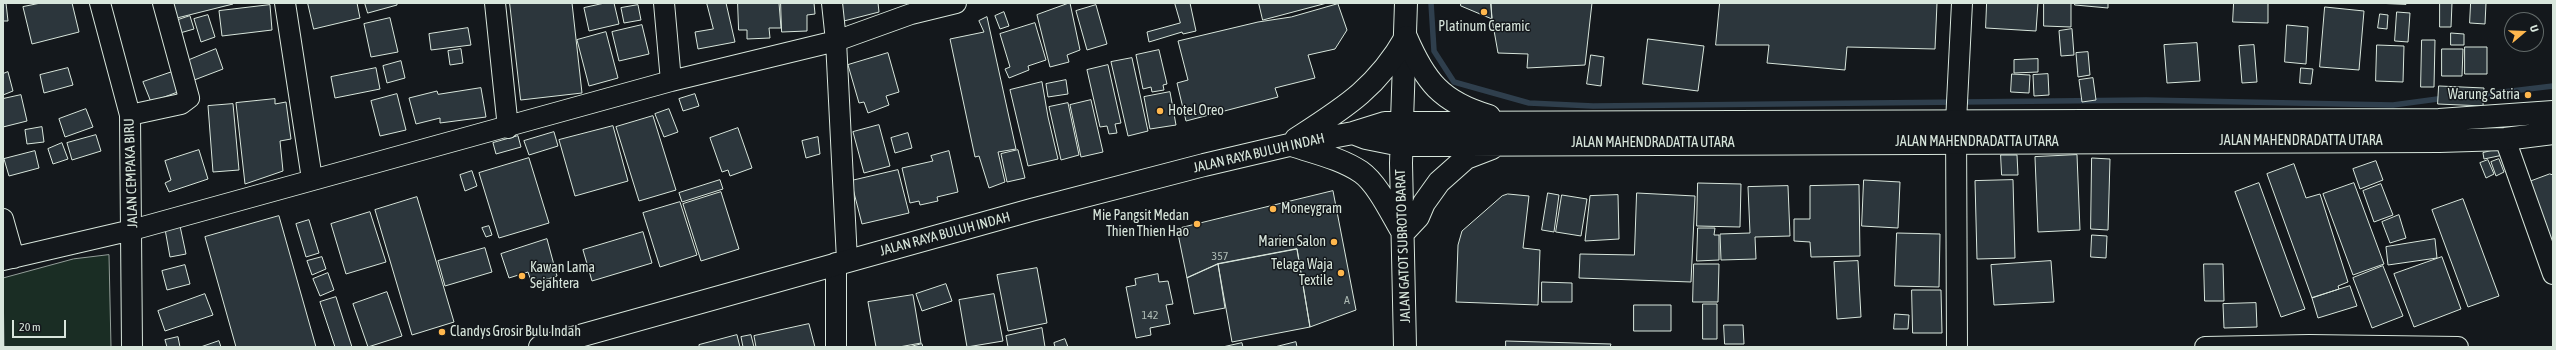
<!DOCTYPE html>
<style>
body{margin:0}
#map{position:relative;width:2556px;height:350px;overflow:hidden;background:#14181c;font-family:"Asap Condensed",sans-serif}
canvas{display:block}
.frame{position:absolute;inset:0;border:4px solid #d8e6dc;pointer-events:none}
.north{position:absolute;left:2504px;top:12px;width:40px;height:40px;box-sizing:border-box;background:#14181c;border:1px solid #626a69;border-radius:50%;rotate:71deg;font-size:11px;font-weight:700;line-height:16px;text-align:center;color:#d8e6dc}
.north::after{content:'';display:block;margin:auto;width:14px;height:18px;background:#ffb74d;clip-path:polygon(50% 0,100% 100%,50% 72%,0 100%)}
.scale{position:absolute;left:12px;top:320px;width:54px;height:18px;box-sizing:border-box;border:2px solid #d8e6dc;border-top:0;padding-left:5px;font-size:12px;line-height:14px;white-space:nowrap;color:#d8e6dc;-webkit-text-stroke:3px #14181c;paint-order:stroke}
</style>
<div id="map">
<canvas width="2556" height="350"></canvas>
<div class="frame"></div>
<div class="north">U</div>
<div class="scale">20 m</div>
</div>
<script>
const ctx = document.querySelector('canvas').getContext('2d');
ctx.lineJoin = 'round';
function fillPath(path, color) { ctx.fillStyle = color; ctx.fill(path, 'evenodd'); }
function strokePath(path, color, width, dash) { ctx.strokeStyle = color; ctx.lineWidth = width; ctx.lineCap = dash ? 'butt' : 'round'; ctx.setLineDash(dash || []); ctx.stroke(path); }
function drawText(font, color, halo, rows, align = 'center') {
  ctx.font = font + ' "Asap Condensed",sans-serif'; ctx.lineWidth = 3; ctx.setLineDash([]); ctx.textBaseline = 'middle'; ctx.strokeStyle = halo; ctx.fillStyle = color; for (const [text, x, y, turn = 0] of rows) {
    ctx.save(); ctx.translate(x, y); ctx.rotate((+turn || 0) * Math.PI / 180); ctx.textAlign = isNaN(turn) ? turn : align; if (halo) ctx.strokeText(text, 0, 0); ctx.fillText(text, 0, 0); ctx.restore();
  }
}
const green = new Path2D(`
 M109 255 111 347H4L3 278 73 259Z`);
const stream = new Path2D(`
 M1431 3 1434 51 1454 82 1529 103 1593 106 2146 100 2393 105 2445 98
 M2478 95 2553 86`);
const building = new Path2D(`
 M3 3H6L8 21H3Z
 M41 3H72L79 32 32 44 23 7Z
 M164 3H233V4L169 20Z
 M308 3H357L360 18 314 29Z
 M365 3H397V5L368 13Z
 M510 3H572L582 93 521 100Z
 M605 3H614L619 24 589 31 584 8Z
 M707 3H726L735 42 698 49 695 32 713 29Z
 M738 3H779L781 28H769L770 38 747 39V30H739Z
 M781 3H814L815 14 807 15V31L782 32Z
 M839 3H878L879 12 840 22Z
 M1070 3 1080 50 1067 55 1069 62 1050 67 1037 15Z
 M1175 3H1190L1196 31 1183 34 1182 32 1149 42 1147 32 1180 23Z
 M1259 3H1327L1263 20Z
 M1461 3H1491L1492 19 1461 6Z
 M1491 3H1592L1585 65 1527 68 1528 54 1498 53 1492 19Z
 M1720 3H1937L1935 49 1847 47 1845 70 1767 63 1769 45H1716Z
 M1987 3H2038L2036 31 1986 28Z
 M2044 3H2071V27L2044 26Z
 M2075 3H2108V8L2075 5Z
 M2234 3H2268V23L2233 22Z
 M2375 3H2406V4Z
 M2440 3H2452L2451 27H2440Z
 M2471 3H2486L2485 24 2470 23Z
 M1338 4 1347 30 1335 49 1308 55 1315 78 1275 88 1278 97 1186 121 1177 83 1188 80 1178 41 1258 22 1291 17Z
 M270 5 272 30 222 36 219 11Z
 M638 5 641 20 624 23 621 8Z
 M1096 5 1107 44 1087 50 1076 11Z
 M2325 7 2364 11 2359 70 2320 67Z
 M1004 12 1009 26 1000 29 995 16Z
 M2397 12 2410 13 2408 42 2395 41Z
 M2380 14 2388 15 2387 29 2378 28Z
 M208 15 215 37 201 42 194 19Z
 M190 16 194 29 180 33 169 23Z
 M987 17 1016 149 998 152 1005 182 989 188 979 156 975 157 950 39 984 32 979 21Z
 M390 18 398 52 371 57 364 24Z
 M1035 23 1046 60 1028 66 1029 70 1009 78 1005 69 1010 67 1000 34Z
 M642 25 649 54 619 61 612 32Z
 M2287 25 2308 27 2306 64 2285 62Z
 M468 28 471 45 431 50 429 34Z
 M2072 29 2074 55 2061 56 2059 31Z
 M606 32 618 78 589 86 577 40Z
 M2451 33 2464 34V45H2451Z
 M1648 39 1704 46 1698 91 1643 84Z
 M2422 40H2435L2434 87H2421Z
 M2197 43 2200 81 2167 83 2164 45Z
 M2254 45 2257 82 2242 83 2239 46Z
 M2377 45 2404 46 2403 82 2376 81Z
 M2465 47H2487V74H2465Z
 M216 49 223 69 189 82 182 63Z
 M461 49 463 63 450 65 448 51Z
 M2442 49H2463L2462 76H2442Z
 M1159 50 1167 84 1163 85 1164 90 1152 92 1151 87 1143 89 1136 55Z
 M2088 52 2090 75 2078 77 2076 53Z
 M888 53 899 92 886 96 889 105 868 113 864 102 859 103 848 65Z
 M1591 55 1604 57 1601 86 1587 84Z
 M1132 58 1148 131 1128 136 1111 62Z
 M2038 59V72L2014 73V60Z
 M401 61 405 78 387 83 383 66Z
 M1108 65 1121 123 1115 124 1117 133 1109 134 1107 126 1100 127 1087 70Z
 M68 68 73 85 44 93 40 75Z
 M376 68 380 89 335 98 331 77Z
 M2301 68 2313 69 2311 84 2300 83Z
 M175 71 183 90 151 102 143 82Z
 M8 72 13 91 3 95V74Z
 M2012 74 2030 75 2029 93 2011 92Z
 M2048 74 2049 95 2034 96 2033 75Z
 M2093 78 2096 100 2082 102 2079 80Z
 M1066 80 1068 94 1048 97 1046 84Z
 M1042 82 1048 117 1058 159 1028 166 1010 90Z
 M2439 86 2484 88 2483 106 2438 104Z
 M481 88 486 117 440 123V118L416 124 409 98 437 91 438 94Z
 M1170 92 1176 125 1150 129 1144 97Z
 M397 94 406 130 380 136 371 101Z
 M695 94 699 106 683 111 679 99Z
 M21 95 27 121 3 127V99Z
 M275 99V104L286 102 291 139 280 141 283 171 245 184 236 103Z
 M1091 100 1103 152 1081 157 1070 105Z
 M1068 103 1079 155 1061 160 1049 107Z
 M233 104 239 170 213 172 208 106Z
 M86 109 93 127 65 137 59 119Z
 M669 109 678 132 664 137 655 114Z
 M653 116 676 190 639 201 616 127Z
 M879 125 890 166 864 173 853 132Z
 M613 126 628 181 575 196 559 140Z
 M42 127 44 142 27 144 25 130Z
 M738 128 752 168 730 176 728 170 722 172 710 138Z
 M554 132 558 146 529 155 524 141Z
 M908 133 912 148 895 153 891 138Z
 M96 135 101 151 72 160 67 143Z
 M518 136 521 147 496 154 493 143Z
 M818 137 820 154 806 158 802 141Z
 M62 143 68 159 53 164 48 149Z
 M2502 148 2503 155 2484 159 2483 153Z
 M199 150 208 179 169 192 165 183 171 180 165 161Z
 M1018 150 1025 178 1007 182 1001 154Z
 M35 151 39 168 9 176 4 159Z
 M949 151 958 192 937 197 938 201 920 205 919 201 910 203 902 168 933 161 931 156Z
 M2001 155H2017L2018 175H2002Z
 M2077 155 2080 230 2038 232 2035 157Z
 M529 158 549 223 499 238 479 173Z
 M2092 158 2110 159 2108 230 2091 229Z
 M2499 159 2504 172 2496 176 2491 162Z
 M2488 160 2494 174 2486 178 2480 163Z
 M2376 161 2383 180 2360 189 2353 169Z
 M2294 164 2306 198 2320 194 2348 282 2338 286 2339 289 2312 298 2267 174Z
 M898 170 909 213 862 224 851 181Z
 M472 171 477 186 465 191 460 175Z
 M2550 174 2553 175V247L2529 182Z
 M720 180 723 189 682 202 679 193Z
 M1864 180 1900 182 1898 228 1862 226Z
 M2013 180 2015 258 1977 259 1975 181Z
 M1698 183 1741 184 1740 227 1697 226Z
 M2259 183 2305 309 2281 317 2235 192Z
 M2354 183 2384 264 2353 275 2323 194Z
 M2381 184 2393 215 2374 222 2363 191Z
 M1859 185 1860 256 1811 257 1810 242 1794 241V219H1810V186Z
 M1788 186 1790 236 1755 237 1756 259 1721 260 1720 234 1750 233 1748 187Z
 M1333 191 1356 310 1310 327 1297 249 1218 264 1187 278 1177 229Z
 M721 192 739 249 701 261 683 204Z
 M1548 193 1559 195 1554 232 1542 230Z
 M1637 193 1695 196 1691 282 1579 278 1580 254 1634 255Z
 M1508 194 1529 196 1523 248 1540 250 1538 305 1456 302 1458 245 1462 231 1502 196Z
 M1562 195 1587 199 1581 236 1556 232Z
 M1618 195 1619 239 1585 241 1590 196Z
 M417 197 454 322 412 335 375 210Z
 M2463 199 2499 296 2468 307 2432 210Z
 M680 202 697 255 660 267 643 213Z
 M370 212 386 262 346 274 331 224Z
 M2399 215 2406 238 2390 243 2382 222Z
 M279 216 316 347H236L205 237Z
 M309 220 319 253 306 257 296 224Z
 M180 226 186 254 170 257 165 229Z
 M489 226 492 235 486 237 482 228Z
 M1698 228H1715L1714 235H1719V260L1697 261Z
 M643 232 652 263 592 281 583 250Z
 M1897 233 1940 234 1939 287 1895 286Z
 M2092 235 2107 236 2106 258 2091 257Z
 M547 239 557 276 532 284 528 272 509 278 501 254Z
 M2435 239 2437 258 2388 265 2386 247Z
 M485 248 492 272 445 286 438 261Z
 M1297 249 1310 327 1232 342 1218 264Z
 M322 257 326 269 312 275 307 261Z
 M2442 257 2461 309 2414 327 2394 274Z
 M1858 261 1861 317 1837 319 1834 262Z
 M2051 261 2054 302 1994 305 1991 265Z
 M1218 264 1225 308 1194 314 1187 278Z
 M1694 264H1719L1718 302H1693Z
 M2204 264H2223L2224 301H2205Z
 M185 265 190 284 167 290 162 271Z
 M2383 266 2403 316 2372 328 2353 278Z
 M1037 268 1047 323 1008 331 997 275Z
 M328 273 334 290 320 296 313 279Z
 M1158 274 1159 282 1168 281 1173 304 1166 305 1170 324 1150 328 1151 335 1136 338 1126 287 1136 285 1135 279Z
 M1542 282 1572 283V302H1542Z
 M946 284 952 301 922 311 916 294Z
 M2350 286 2357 306 2318 318 2312 298Z
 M1912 290H1941L1942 333H1913Z
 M387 292 402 336 368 347 353 304Z
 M205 294 213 315 165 331 158 311Z
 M994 294 1003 341 967 347 959 300Z
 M913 295 921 343 899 347H876L868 302Z
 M336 297 352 347H335L320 302Z
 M2256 303 2257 327 2224 328 2223 304Z
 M1703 304H1717V339H1703Z
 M1634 305H1671V331H1634Z
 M1895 314 1909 315 1908 329H1894Z
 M809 324 815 347H756L754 336Z
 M1724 325H1743L1744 344H1725Z
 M1042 328 1045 347H1008L1006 336Z
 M737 335 740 347H699V345Z
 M751 335 754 347H743L741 337Z
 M178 337 180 347H167L165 340Z
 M1065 339 1068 347H1055L1054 343Z
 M219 341 221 347H201Z
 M1506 341 1611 344 1610 347H1506Z
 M1296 342 1297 347H1275Z
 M1242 343 1243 347H1223Z
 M922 344 923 347H909Z`);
const minor = new Path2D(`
 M100 3 130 115 132 347
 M285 3 312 179
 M495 3 508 128
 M664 3 671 81
 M832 3 836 41 847 260
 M130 115 181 104 189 98 163 3
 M2505 139 2553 274
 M3 219 14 258
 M3 260 132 230 671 81 836 41 911 14 956 3
 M836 263V347
 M1957 347 1956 122 1962 3
 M2205 347 2309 345 2458 347`);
const major = new Path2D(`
 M1402 121 1406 3`);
const highway = new Path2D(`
 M1406 37C1425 81 1441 102 1489 116
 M1402 131 1401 163 1405 347
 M1353 133 1366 138 1401 145 2439 141 2505 139 2553 133
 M1296 139C1344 108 1377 88 1406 37
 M1292 145C1315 153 1340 158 1361 172 1378 184 1392 215 1403 233L1418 217 1424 203 1439 182 1466 158 1492 148
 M540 347 1031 210 1204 165 1289 145 1353 133 1385 123 2439 120 2553 112`);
const markers = [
 [1484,12,4,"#ffb74d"],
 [2528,95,4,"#ffb74d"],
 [1160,111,4,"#ffb74d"],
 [1273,209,4,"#ffb74d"],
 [1197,224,4,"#ffb74d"],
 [1334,242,4,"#ffb74d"],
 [1341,273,4,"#ffb74d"],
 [522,276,4,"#ffb74d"],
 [442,332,4,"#ffb74d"]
];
const numberNames = [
 ["357",1220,256],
 ["A",1347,300],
 ["142",1150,315]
];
const poiNames = [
 ["Platinum Ceramic",1484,27,"center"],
 ["Warung Satria",2520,95],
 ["Hotel Oreo",1168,111,"left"],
 ["Moneygram",1281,209,"left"],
 ["Mie Pangsit Medan",1189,216],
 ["Thien Thien Hao",1189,232],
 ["Marien Salon",1326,242],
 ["Telaga Waja",1333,265],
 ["Textile",1333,281],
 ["Kawan Lama",530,268,"left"],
 ["Sejahtera",530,284,"left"],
 ["Clandys Grosir Bulu Indah",450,332,"left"]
];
const streetNames = [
 ["JALAN MAHENDRADATTA UTARA",2301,141],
 ["JALAN MAHENDRADATTA UTARA",1977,142],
 ["JALAN MAHENDRADATTA UTARA",1653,143],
 ["JALAN RAYA BULUH INDAH",1259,153,-13],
 ["JALAN CEMPAKA BIRU",131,173,-92],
 ["JALAN RAYA BULUH INDAH",945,234,-15],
 ["JALAN GATOT SUBROTO BARAT",1403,246,-92]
];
fillPath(green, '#1a2d24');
strokePath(green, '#939e99', 1);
strokePath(stream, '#2f3f4d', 5.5);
fillPath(building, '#2c363c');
strokePath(building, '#d8e6dc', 1);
strokePath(minor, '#d8e6dc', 22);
strokePath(major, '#d8e6dc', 24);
strokePath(highway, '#d8e6dc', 24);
strokePath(minor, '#14181c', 20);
strokePath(major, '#14181c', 22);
strokePath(highway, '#14181c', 22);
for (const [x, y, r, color] of markers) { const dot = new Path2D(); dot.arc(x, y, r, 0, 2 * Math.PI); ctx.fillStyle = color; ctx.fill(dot); strokePath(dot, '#14181c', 1.5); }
drawText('12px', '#adbab4', null, numberNames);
drawText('14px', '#d8e6dc', '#14181c', poiNames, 'right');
drawText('14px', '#d8e6dc', '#14181c', streetNames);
</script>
